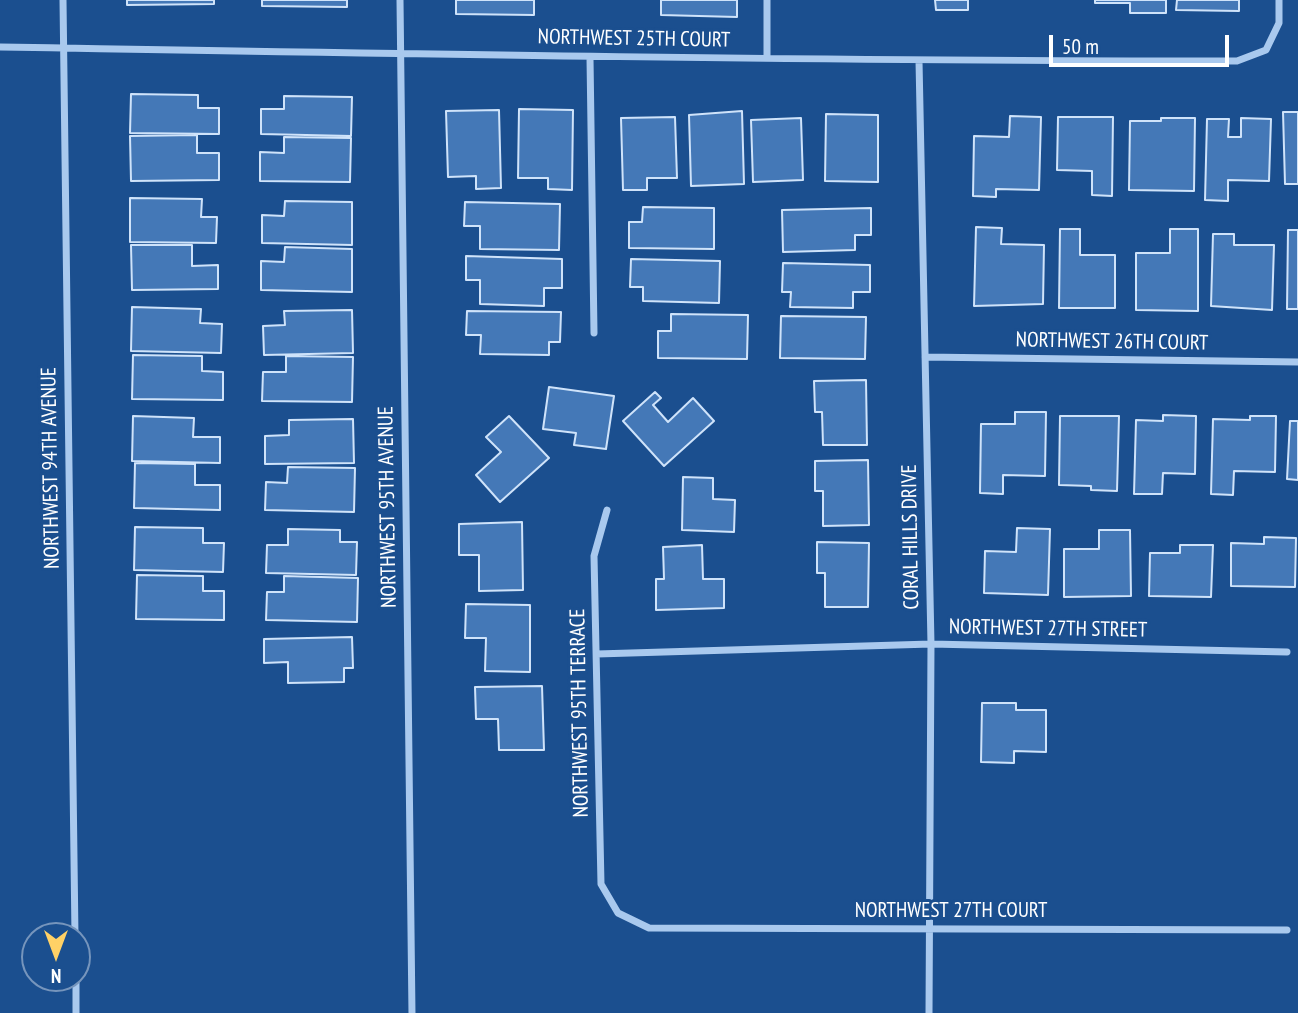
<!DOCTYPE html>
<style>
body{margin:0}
#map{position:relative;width:1298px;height:1013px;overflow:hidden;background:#1b4f8f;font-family:"PT Sans Narrow",sans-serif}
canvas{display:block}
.north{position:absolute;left:21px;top:922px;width:70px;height:70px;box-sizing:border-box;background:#1b4f8f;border:2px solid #7695bc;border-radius:50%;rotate:180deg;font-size:19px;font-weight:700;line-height:28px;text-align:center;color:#fff}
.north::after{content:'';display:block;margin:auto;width:24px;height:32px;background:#ffd166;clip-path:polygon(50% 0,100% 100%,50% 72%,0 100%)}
.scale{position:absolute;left:1049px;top:35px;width:180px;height:32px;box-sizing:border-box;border:4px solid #fff;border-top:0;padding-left:9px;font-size:21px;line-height:24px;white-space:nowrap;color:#fff;-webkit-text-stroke:5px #1b4f8f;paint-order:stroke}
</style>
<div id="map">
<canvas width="1298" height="1013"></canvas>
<div class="north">N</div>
<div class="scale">50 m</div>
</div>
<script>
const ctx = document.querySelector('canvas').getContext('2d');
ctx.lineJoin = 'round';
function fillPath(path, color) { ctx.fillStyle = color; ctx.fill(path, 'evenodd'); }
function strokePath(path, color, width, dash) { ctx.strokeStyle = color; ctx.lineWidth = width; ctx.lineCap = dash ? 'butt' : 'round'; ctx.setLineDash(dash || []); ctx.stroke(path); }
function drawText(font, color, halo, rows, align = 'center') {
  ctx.font = font + ' "PT Sans Narrow",sans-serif'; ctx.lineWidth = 6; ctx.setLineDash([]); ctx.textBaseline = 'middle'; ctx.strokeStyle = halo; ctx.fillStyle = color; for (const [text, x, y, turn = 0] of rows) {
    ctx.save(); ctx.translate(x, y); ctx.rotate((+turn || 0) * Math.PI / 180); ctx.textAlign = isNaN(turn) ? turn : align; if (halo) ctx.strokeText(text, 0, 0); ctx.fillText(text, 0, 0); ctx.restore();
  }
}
const building = new Path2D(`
 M127 0H214V4L127 5Z
 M262 0H347V7L262 6Z
 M456 0H534V15L456 14Z
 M661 0H737V17L661 15Z
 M935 0H968V10H936Z
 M1095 0H1166V13H1130V3H1095Z
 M1177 0H1239V11L1176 10Z
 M131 94 198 95V108H219V134L130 133Z
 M284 96 352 97 351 136 261 134V109H284Z
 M519 109 573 110 572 190 548 189V178H518Z
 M499 110 501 188 476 189V176L448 177 446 111Z
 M742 111 744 184 691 186 689 115Z
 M1283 112H1298V184H1285Z
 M826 114 878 115V182L825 181Z
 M1010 116 1041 117 1039 190 996 189V197L973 196 974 136 1009 137Z
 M675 117 677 178H647V190H623L621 118Z
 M1058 117H1113L1112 196 1092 195V171L1057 170Z
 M801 118 803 180 753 182 751 120Z
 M1161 118H1195L1194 191 1129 190 1130 121H1161Z
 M1241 118 1271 119 1269 181 1228 180V201L1205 200 1207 119H1229L1228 137H1241Z
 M197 135V153H219V180L131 181 130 136Z
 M284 137 351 138 350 182 260 181V152L284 153Z
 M130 198 202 199 201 217H217L216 243 130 242Z
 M285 201 352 202V245L262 243V215L284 216Z
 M465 202 560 204 559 250 480 249V226H464Z
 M643 207 714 208V249L629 248V222H642Z
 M871 208V235H855V250L783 252 782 210Z
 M976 227 1002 228 1001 244 1044 245 1043 304 974 306Z
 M1060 229H1080V255H1115V308H1059Z
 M1170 229H1198V311L1136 310V253H1170Z
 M1288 230H1298V309H1287Z
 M1213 234H1234V245H1274L1272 310 1211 306Z
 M131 245H192V266L218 265V289L132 290Z
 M285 247 352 249V292L261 290V261L284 262Z
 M466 256 562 259V288H544V306L480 304V280H466Z
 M631 259 720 261 719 303 643 301V287H630Z
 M783 263 870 265V292H853V308L790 307 791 292H782Z
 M132 307 201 309 200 323 222 324 221 353 131 351Z
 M352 310 353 353 264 355 263 326 285 325 284 311Z
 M467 311 561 312 560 342H549V355L480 354 481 335H466Z
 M671 314 748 315 747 359 658 358V331H671Z
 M781 316 866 317 865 359 780 358Z
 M133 355 202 356V371L223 372V400L132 399Z
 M286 356 353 357 352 402 262 401 263 372H286Z
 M866 380 867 445H823L822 412H815L814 381Z
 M549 387 614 396 606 449 574 445 576 433 543 429Z
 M655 392 661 398 653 405 668 422 693 398 714 421 664 466 623 421Z
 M1015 412H1046L1045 476 1003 475V494L980 493 981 424H1015Z
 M1163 415 1196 416 1195 474 1163 473 1162 494H1134L1136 420 1163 421Z
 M133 416 194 418 193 437H220V463L132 461Z
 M509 416 549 458 500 502 476 475 501 452 486 437Z
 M1060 416H1119L1117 491 1091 490V486L1059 485Z
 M1250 416H1276L1275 472 1234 471 1233 495 1211 494 1213 419 1250 420Z
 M353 419 354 463 265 464V436L289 435V420Z
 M1290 421H1298V480L1287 479Z
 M868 460 869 525 823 526V491H815V461Z
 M135 463 195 464V485H220V510L134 508Z
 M288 467 355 468 354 512 265 510 266 482 287 483Z
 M683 477 713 478V499L735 500 734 532 682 530Z
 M522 522 523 590 479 591V555H459V524Z
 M135 527 203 528V543H224L223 572 134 570Z
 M1017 528 1050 529 1048 595 984 593 985 551 1016 552Z
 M288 529 340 530V542H357L356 575 266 573 267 545H288Z
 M1099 530H1130L1131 596 1064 597V549H1099Z
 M1264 537 1296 538 1295 587 1231 586V543L1264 544Z
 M817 542 869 543 868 607H825V573H817Z
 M702 545 703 579H724V608L656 610V579H664L663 547Z
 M1180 545H1213L1211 597 1149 596 1150 553H1180Z
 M137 575 203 576V591H224V620L136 619Z
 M284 576 358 578 357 622 266 620 267 592H284Z
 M466 604 530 605V672L485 671 486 638H465Z
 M352 637 353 668H344V682L288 683V662L264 663V639Z
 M542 686 544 750H499L498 719H476L475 687Z
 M982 703H1016V710H1046V752L1014 751V763L981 762Z`);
const minor = new Path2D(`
 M63 0 75 936
 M400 0 412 1013
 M767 0V58
 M0 47C412 54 825 61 1237 61L1266 50 1279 23V0
 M590 58 594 333
 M919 61 931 644 929 1013
 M925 357 1298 362
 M607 510 594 556 601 884 618 913 649 928 1287 930
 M597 654 931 644 1287 652
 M76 978V1013`);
const streetNames = [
 ["NORTHWEST 25TH COURT",634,39,1],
 ["NORTHWEST 26TH COURT",1112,342,1],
 ["NORTHWEST 94TH AVENUE",51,468,-91],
 ["NORTHWEST 95TH AVENUE",388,507,-91],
 ["CORAL HILLS DRIVE",911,537,-91],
 ["NORTHWEST 27TH STREET",1048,629,1],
 ["NORTHWEST 95TH TERRACE",580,713,-91],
 ["NORTHWEST 27TH COURT",951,911]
];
fillPath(building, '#4478b7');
strokePath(building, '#cfe3fa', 2);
strokePath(minor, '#a9c9ee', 7);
drawText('21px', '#fff', '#1b4f8f', streetNames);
</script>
